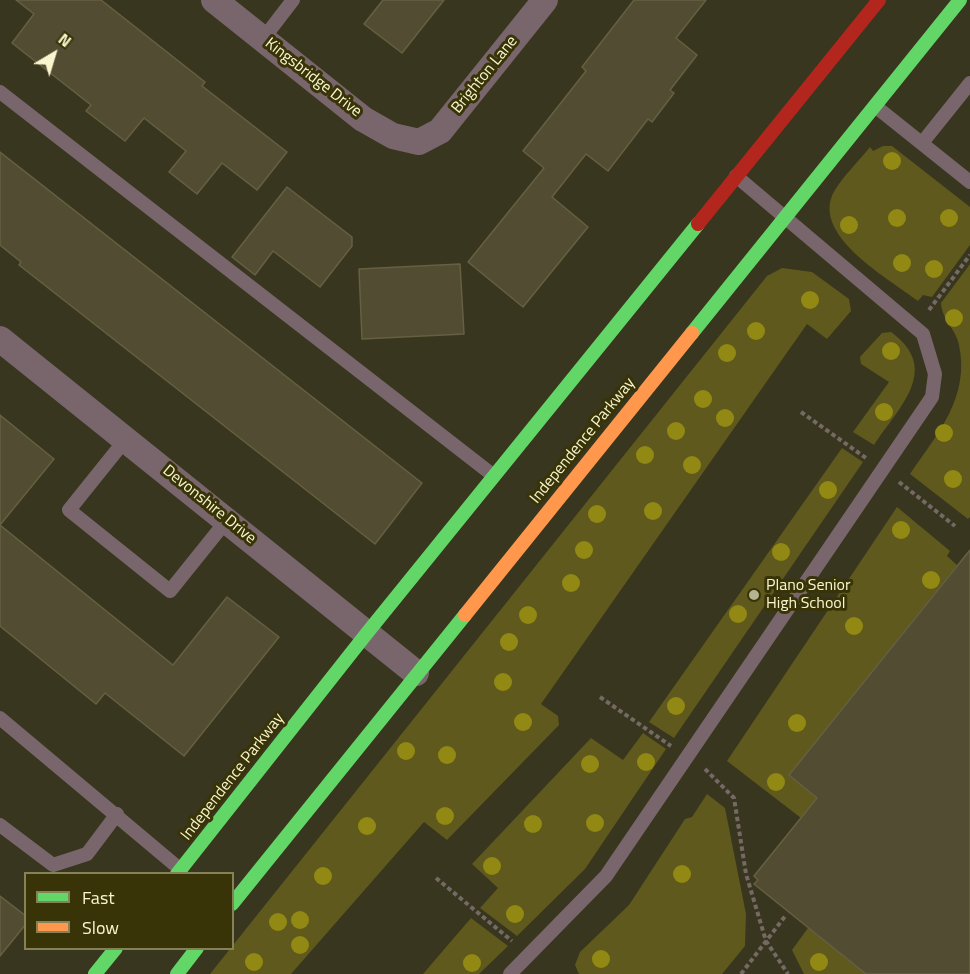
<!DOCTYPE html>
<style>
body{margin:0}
#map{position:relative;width:970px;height:974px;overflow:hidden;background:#38361e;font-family:"Titillium Web",sans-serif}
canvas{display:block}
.legend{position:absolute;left:24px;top:872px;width:210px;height:78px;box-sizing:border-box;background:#383408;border:2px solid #858258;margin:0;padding:8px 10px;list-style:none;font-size:18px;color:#f9f6cf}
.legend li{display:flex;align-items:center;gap:12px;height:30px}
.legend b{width:30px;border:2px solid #858258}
.north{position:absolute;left:24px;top:24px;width:60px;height:60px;-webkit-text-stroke:4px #383408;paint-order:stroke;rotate:38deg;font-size:16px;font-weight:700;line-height:24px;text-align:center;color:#f9f6cf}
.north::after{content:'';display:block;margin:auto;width:21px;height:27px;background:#f9f6cf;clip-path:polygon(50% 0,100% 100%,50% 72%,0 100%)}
</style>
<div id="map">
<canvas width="970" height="974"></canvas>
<ul class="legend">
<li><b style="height:8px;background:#63d668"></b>Fast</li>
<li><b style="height:8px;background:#ff974d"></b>Slow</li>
</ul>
<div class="north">N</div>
</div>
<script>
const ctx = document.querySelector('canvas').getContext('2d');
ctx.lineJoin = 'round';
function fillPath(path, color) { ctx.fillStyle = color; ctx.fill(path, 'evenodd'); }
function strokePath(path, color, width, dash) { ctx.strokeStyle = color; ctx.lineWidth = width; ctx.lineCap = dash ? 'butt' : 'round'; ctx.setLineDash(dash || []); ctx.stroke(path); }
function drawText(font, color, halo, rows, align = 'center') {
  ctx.font = font + ' "Titillium Web",sans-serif'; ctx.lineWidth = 6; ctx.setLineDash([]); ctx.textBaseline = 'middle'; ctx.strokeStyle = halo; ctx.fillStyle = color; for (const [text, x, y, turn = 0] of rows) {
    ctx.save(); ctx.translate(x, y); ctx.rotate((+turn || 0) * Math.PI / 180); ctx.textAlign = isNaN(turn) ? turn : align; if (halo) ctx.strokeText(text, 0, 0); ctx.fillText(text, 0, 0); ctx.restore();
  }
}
const green = new Path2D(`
 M883 146H892L970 207V245L932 297 923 295 918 301C888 278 808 234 835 190 844 175 859 161 870 147L873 151Z
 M970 264V517L968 519 910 474C938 433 970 397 959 345 956 329 942 320 941 303Z
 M782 268 812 272 849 299 851 311 827 339 807 324 541 704 558 716 559 725 447 840 424 822 291 974H210L767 276Z
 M891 332C942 369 899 407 874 445L853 432 889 382 861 364 860 357 882 333Z
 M842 448 863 462 674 738 649 722Z
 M897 507 950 551 947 556 957 565 789 775 817 798 801 818 727 761Z
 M643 733 666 749 585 869 517 936 480 908 498 888 472 864 591 738 623 760Z
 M707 794 725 808 746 914 745 946 722 974H579L575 965 580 952 629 905 685 819 692 817Z
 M471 918 508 946 479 974H423Z
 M808 928 866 974H804L792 950Z`);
const building = new Path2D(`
 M16 0H101L205 82 202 86 287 152 257 190 222 163 197 194 169 172 186 151 144 118 125 141 86 111 91 105 12 43 34 14Z
 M383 0H444L402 53 364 24Z
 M634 0H706L676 38 697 55 670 90 674 93 652 122 648 119 608 171 586 154 552 197 588 227 523 307 468 262 544 168 523 151 586 71 582 67Z
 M0 152 422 483 375 544 19 265 21 262 0 245Z
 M287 187 352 237V246L320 287 273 251 255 275 232 257Z
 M460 264 464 334 362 339 359 269Z
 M0 415 54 459 0 525 173 665 227 597 279 637 184 756 105 693 96 704 0 626Z
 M970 550V974H866L754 884 758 880 754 876 817 798 789 775Z
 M0 896 26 916V924L0 956Z`);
const path = new Path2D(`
 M929 310 970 255
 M801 412 866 458
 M899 482 955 526
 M600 697 671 746
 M705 769 734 798 746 874 766 941 788 974
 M436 878 512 941
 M741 974 786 915`);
const lane = new Path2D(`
 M263 39 293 0
 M0 92 494 476
 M875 106 970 182
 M922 143 970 83
 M126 439 69 510 170 591 227 520
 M0 718 181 870
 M0 825 53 865 87 854 117 814
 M510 974 606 876 932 397 935 374 923 334 736 176`);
const street = new Path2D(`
 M214 0 363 119 393 136 419 142 440 131 545 0
 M0 339 416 673`);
const fast = new Path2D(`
 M692 333 960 0
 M177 874 367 633 698 224
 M232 904 465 615
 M95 974 116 948
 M177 974 197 948`);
const slow = new Path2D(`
 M465 615 692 333`);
const jam = new Path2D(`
 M698 224 879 0`);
const trees = [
 [892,161],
 [897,218],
 [949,218],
 [849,225],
 [902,263],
 [934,269],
 [810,300],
 [954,318],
 [756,331],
 [891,351],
 [727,353],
 [703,399],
 [884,412],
 [725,418],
 [676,431],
 [944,433],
 [645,455],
 [692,465],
 [953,479],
 [828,490],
 [653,511],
 [597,514],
 [901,530],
 [584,550],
 [781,552],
 [931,580],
 [571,583],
 [738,614],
 [528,615],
 [854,626],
 [509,642],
 [503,682],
 [676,706],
 [523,722],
 [797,723],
 [406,751],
 [447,755],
 [646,762],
 [590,764],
 [776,782],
 [445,816],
 [595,823],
 [533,824],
 [367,826],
 [492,866],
 [682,874],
 [323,876],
 [515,914],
 [300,920],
 [278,922],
 [300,945],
 [601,959],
 [254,962],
 [819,962],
 [472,963]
];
const markers = [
 [754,595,6,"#b5b391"]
];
const streetNames = [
 ["Brighton Lane",485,75,-51],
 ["Kingsbridge Drive",313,78,38],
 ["Independence Parkway",583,441,-51],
 ["Devonshire Drive",209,505,39],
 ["Independence Parkway",233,777,-52]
];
const poiNames = [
 ["Plano Senior",766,586],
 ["High School",766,604]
];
fillPath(green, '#5f591d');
fillPath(building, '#524c32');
strokePath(building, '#666043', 1.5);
strokePath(path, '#746964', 4, [4.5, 3]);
strokePath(lane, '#79666d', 14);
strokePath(street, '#79666d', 26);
strokePath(fast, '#63d668', 14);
strokePath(slow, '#ff974d', 14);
strokePath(jam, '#b3261e', 14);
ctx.fillStyle = '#928814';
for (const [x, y] of trees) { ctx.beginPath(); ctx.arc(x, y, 9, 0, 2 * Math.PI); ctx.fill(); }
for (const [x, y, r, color] of markers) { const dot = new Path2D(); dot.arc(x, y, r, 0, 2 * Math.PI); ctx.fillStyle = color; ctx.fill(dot); strokePath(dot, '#383408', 2); }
drawText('16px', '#f9f6cf', '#383408', streetNames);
drawText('16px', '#f9f6cf', '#383408', poiNames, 'left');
</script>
